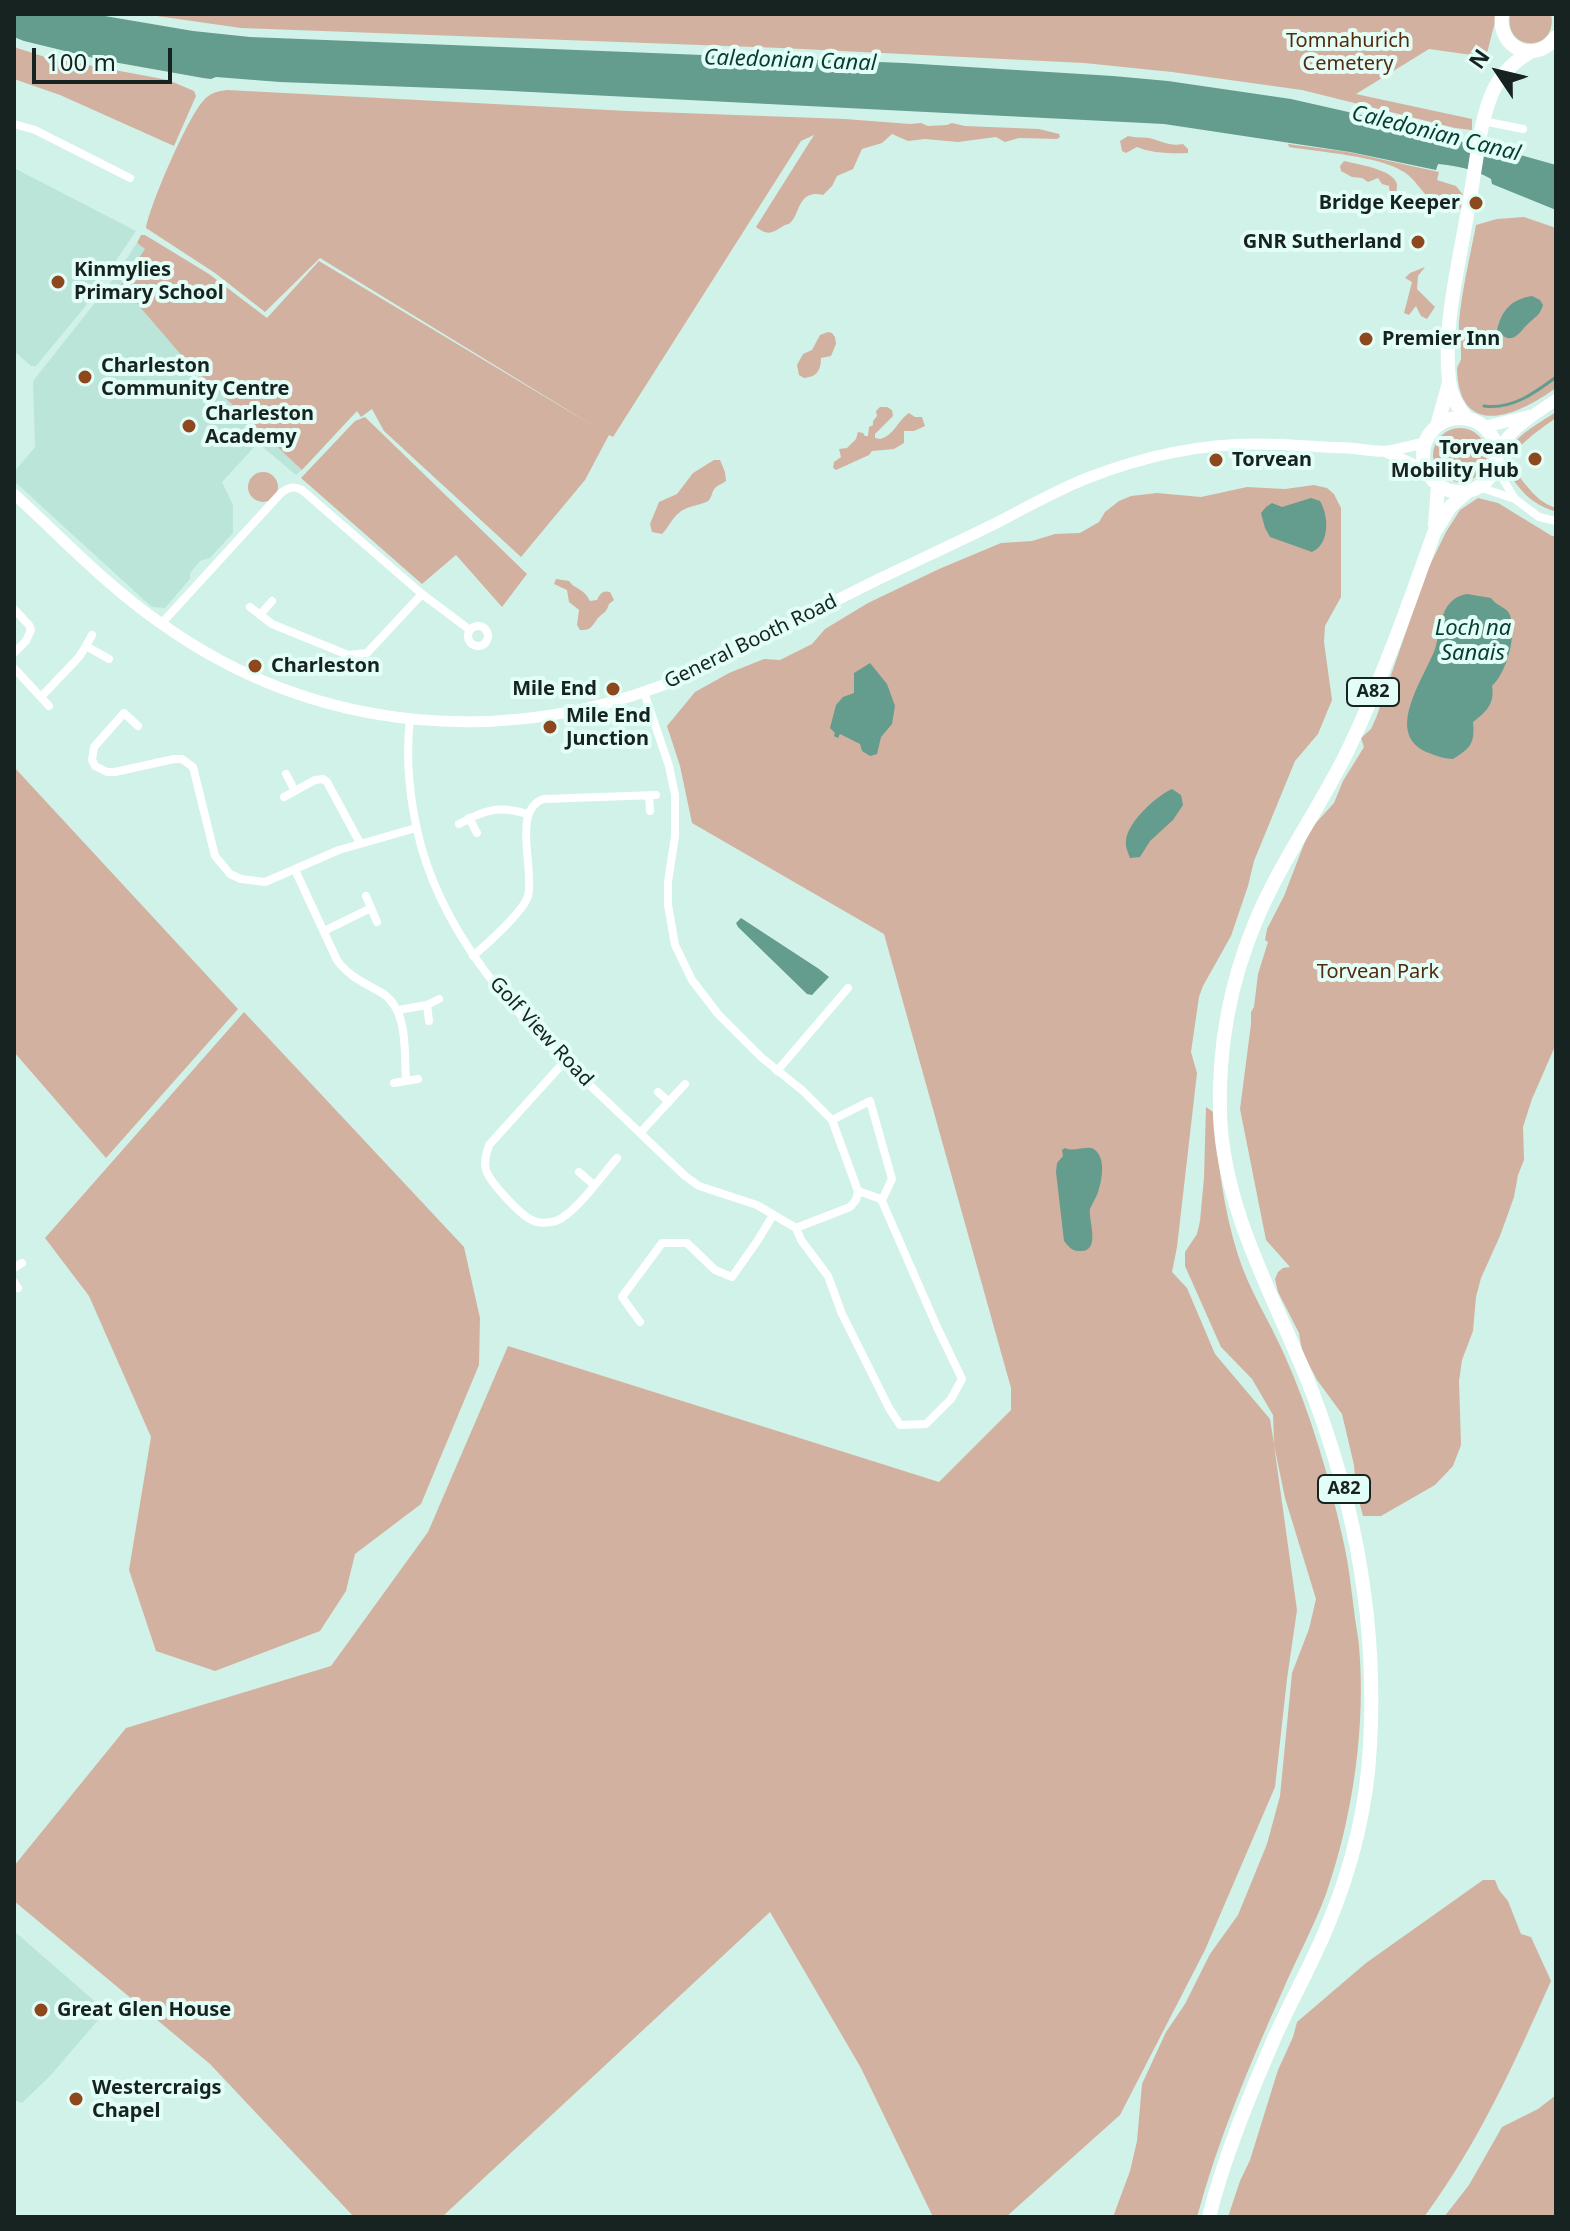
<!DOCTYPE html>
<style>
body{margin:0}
#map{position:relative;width:1570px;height:2231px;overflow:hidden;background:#d1f2e9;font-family:"Noto Sans",sans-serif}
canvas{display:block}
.frame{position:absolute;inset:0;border:16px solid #172320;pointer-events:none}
.north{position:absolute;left:1458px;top:32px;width:80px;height:80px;-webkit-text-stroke:6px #e3fef6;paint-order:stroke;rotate:305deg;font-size:22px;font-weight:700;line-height:32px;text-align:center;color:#172320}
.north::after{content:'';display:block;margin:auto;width:28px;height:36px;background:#172320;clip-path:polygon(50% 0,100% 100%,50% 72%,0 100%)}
.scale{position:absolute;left:32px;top:48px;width:140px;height:36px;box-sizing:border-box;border:4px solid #172320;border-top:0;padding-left:10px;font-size:24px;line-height:28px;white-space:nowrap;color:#172320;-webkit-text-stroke:6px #e3fef6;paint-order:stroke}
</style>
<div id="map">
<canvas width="1570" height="2231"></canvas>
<div class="frame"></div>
<div class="north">N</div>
<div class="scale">100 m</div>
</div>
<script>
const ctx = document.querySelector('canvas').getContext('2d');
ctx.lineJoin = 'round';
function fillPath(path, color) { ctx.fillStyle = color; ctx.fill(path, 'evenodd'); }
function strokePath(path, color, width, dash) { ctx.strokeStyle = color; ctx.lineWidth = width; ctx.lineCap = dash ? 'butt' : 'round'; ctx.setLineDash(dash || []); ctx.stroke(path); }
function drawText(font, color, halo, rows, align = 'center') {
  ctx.font = font + ' "Noto Sans",sans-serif'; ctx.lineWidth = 8; ctx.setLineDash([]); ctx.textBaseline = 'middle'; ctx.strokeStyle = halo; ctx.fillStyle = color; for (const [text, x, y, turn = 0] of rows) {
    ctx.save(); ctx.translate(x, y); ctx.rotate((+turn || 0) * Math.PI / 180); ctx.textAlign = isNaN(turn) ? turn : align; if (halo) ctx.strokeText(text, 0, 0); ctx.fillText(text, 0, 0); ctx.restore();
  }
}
const built = new Path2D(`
 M14 168 136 231 84 308 36 366H31L14 351Z
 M137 243 255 325 302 470 296 475 258 443 222 482 233 505V533L210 558 200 561 190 573V579L165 608 152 607 144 600 14 481V472L35 447 33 381 109 285Z
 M14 1931 106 2011 50 2076 22 2103 14 2100Z`);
const green = new Path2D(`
 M143 14H1497L1486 57 1429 49 1356 94 1472 119V130L1455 128 1302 90 1172 72 1084 63 781 48 241 28Z
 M1510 14H1551C1559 53 1503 53 1510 14Z
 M14 47 45 57 168 80 194 91 196 96 174 146 60 95 14 79Z
 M227 90 628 111 845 119 910 124 921 123 928 126 947 125 952 123 965 126 1039 129 1059 134 1060 137 1057 139 1019 138 1005 142 996 137 958 142 925 139 908 141 892 134 882 143 862 149 853 169 837 176 832 186 823 195C798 189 800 214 791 222 790 224 787 224 785 225 773 232 769 237 756 227L814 135 801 141 613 437 609 435 585 480 521 557 384 431 372 409 361 417 357 411 302 470 189 364 121 285 145 249 137 243 141 235H145L209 274 267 318 319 261 597 428 320 258 265 312 215 273 146 228C150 205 188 116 204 100 210 93 218 91 227 90Z
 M1128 136C1136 138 1142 137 1149 138 1162 141 1170 147 1183 144L1188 149V153C1174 154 1149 153 1137 147L1126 153 1122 151 1120 141Z
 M1288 144 1348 152 1439 172 1437 180 1456 186 1464 196 1463 206 1458 211 1459 205H1452L1450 213C1443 209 1435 205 1430 199 1420 190 1416 180 1404 172 1380 156 1319 152 1289 147Z
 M1344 161C1356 164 1393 169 1397 184 1397 186 1396 195 1396 197H1393L1390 195 1389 186 1382 184 1378 178 1368 182 1362 178 1352 177 1341 171 1340 166Z
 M1524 217 1556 228V388C1520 414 1460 442 1457 370 1457 366 1460 363 1461 359 1462 348 1458 334 1459 322 1462 289 1470 257 1476 225L1497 219Z
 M1425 267 1418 276 1417 289 1435 307 1427 319 1421 316 1416 306 1409 315 1404 313 1412 282 1405 278 1410 273Z
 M828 332 832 333 835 337 836 344 831 356 821 358C821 370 817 377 804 378L799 375 797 365 803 354 812 350 820 335Z
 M880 407H887L892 410 893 416 875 434V438L880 439C895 435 897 421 909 413L915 417H922L925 426 914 431H904V443L894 449 872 451 869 455 836 470 833 468 834 462 841 457 839 449 847 448 856 439 858 432 863 433 865 436H868L869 427 873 425V421L877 416 876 411Z
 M1556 412V418C1544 427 1511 447 1513 463 1515 471 1521 479 1526 485 1535 496 1543 504 1556 508L1554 511C1540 507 1527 498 1518 486 1488 449 1527 431 1556 412Z
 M365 417 527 574 502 607 456 555 422 584 301 478 355 421Z
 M1433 455a27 27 0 1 1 54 0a27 27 0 1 1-54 0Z
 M714 460H720L725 472 726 481C722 484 718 485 715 488 712 491 712 497 709 500 705 505 687 505 679 513 672 518 669 527 662 534L652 532 650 524 659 502 677 494 693 473Z
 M248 487a15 15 0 1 1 30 0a15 15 0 1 1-30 0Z
 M1314 485 1327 488 1334 494 1341 508V597L1325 626 1324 642 1332 700 1318 734 1295 761 1254 861 1248 886 1231 936 1203 986 1199 997 1191 1052 1197 1073 1177 1247 1172 1272 1187 1288 1215 1354 1270 1419 1274 1444 1273 1415 1252 1379 1221 1347 1185 1266V1252L1197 1234 1200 1221 1204 1178 1206 1107 1213 1112C1218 1161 1223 1208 1238 1255 1249 1290 1269 1320 1284 1354 1311 1414 1330 1479 1344 1544 1349 1566 1351 1588 1354 1610 1355 1622 1358 1634 1359 1646 1366 1725 1353 1816 1327 1891 1315 1925 1297 1957 1283 1990 1250 2064 1218 2139 1197 2217H1113L1130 2171 1137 2141 1142 2084 1166 2032 1185 2004 1210 1954 1238 1915 1267 1844 1280 1796 1292 1673 1309 1629 1316 1599 1285 1498 1274 1445 1297 1610 1287 1679 1275 1787 1205 1950 1120 2115 1006 2217H933L861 2068 770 1912 442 2217H354L210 2064 14 1901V1866L126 1728 331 1666 428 1532 508 1346 939 1482 1011 1410V1388L884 934 692 823 680 766 667 726 695 692 729 673 764 659 780 660 812 644 825 629 868 603 939 569 1001 543 1032 541 1055 534 1080 533 1099 522 1105 512 1119 501 1131 496 1157 493 1201 497 1247 487 1285 489Z
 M1478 498 1498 503 1552 536H1556V1044L1532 1099 1523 1127 1524 1160 1518 1175 1514 1197 1500 1236 1481 1278 1476 1297 1473 1331 1462 1360 1459 1381 1461 1445 1453 1466 1435 1485 1381 1516H1363L1356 1489 1354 1465 1342 1414 1317 1380 1302 1351 1299 1333 1278 1292 1275 1279 1278 1272 1283 1268 1290 1267 1266 1240 1240 1109 1251 1024V1012L1254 1007 1258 974 1268 942 1265 940 1267 929 1284 896 1306 839 1313 826 1334 803 1343 781 1364 747 1361 738 1371 729 1376 718 1428 569 1446 532 1460 510Z
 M556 579 569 581C575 590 583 587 590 601L597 600C600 594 602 590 610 592L614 600 609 604C606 613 604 612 598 618 592 625 592 631 580 630L577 625 579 610 569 602 567 590 554 584Z
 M14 767 238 1009 106 1158 14 1052Z
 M244 1012 464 1247 480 1318 479 1365 421 1504 355 1554 346 1591 320 1631 215 1671 156 1651 129 1570 151 1437 89 1296 45 1238Z
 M1483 1880H1495L1499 1890 1508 1901 1521 1934 1531 1937 1551 1981C1514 2064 1478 2144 1424 2217H1228L1240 2181 1250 2160 1278 2070 1293 2037 1297 2022 1366 1963Z
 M1556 2095V2217H1444L1469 2185 1502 2127 1538 2109Z`);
const water = new Path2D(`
 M14 14H93L193 31 250 37 904 63 1113 76 1168 81 1291 99 1432 131 1461 141 1470 148 1487 152 1499 149 1556 165V210L1492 184 1491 179C1474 169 1457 166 1438 164L1436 170 1350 152 1164 124 491 90 280 82 216 77 211 79 203 78 102 60 24 41 14 37Z
 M1532 296 1540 300 1543 305C1540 314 1538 315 1531 321 1519 331 1514 348 1497 331 1501 311 1511 299 1532 296Z
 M1311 498 1320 501C1329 516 1330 544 1312 552L1270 537 1265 528 1261 513 1266 507 1272 503 1282 507Z
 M1467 594 1491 598C1496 606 1507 607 1510 615 1517 635 1507 672 1492 686 1495 704 1486 712 1473 722 1475 743 1471 748 1453 759 1445 759 1437 756 1429 753 1382 735 1424 679 1435 649 1440 634 1439 614 1451 602 1456 597 1461 595 1467 594Z
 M870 663 887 684 895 706 892 724 881 737 877 754 870 756 862 751 860 744 840 734 838 738 834 736 835 733 830 728 836 705 843 697 854 693V673Z
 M1172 789 1181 795 1183 805 1173 820 1150 841 1140 857 1130 858C1128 852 1125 847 1126 840 1128 822 1156 796 1172 789Z
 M741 918 819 969 829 977 812 995 807 994 738 927 736 923Z
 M1065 1148C1074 1153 1089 1144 1095 1150 1106 1158 1102 1181 1098 1192 1096 1198 1092 1204 1090 1209 1088 1220 1102 1253 1079 1251 1072 1251 1068 1246 1064 1241L1056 1172 1057 1163 1063 1156 1062 1150Z`);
const stream = new Path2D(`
 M1484 406C1511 410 1535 393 1556 377`);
const street = new Path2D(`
 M1483 121 1523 129
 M14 124 35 130 130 178
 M1495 466 1515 499
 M1479 487 1515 499 1539 517 1556 521
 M250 607 272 624 348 655 367 653 422 594
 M14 609 29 625 31 630 26 641 14 653
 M260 615 272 601
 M161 624 281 493C289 487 293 486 302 490L422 594 470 630
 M468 636a10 10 0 1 1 20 0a10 10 0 1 1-20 0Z
 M86 646 92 635
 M14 668 49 706
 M41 697 79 657 86 646 109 659
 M410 719C405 762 410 804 421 846 455 967 553 1049 640 1133L685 1084
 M138 726 124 713 94 747 92 760 95 766 107 772H115L174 759H182L193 767 215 856 230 874 241 879 265 882 339 850 416 828
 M286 774 295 791
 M649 796 650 811
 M284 797 315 780 323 779 327 782 360 843
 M469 818 477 833
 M459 824C484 810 499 805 527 814
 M295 870 337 960C349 977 365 983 382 993 409 1010 404 1053 406 1081
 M366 896 377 922
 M324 931 371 908
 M473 956C486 945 523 912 528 896 535 870 511 809 544 799L656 795
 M427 1005 439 999
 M398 1010 427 1005 429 1021
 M565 1061 489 1145C487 1153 483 1161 486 1170 489 1181 520 1215 532 1220 539 1224 548 1223 556 1221 575 1214 603 1174 617 1158
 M777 1071 848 988
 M394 1083 418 1079
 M658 1092 669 1102
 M832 1120 870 1101 892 1179 882 1200
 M640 1133 685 1176 699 1186 757 1205 796 1228 850 1207 856 1200 858 1191 832 1120 803 1091 761 1057 718 1014 692 980 675 945 668 905V882L675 836V795L669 766 644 692
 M579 1172 594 1185
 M796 1228 801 1240 828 1276 842 1314 889 1408 900 1425 926 1424 951 1399 962 1379 937 1327 881 1199 858 1191
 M14 1268 22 1263
 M14 1282 18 1288
 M640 1322 622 1297 662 1243H687L715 1270 732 1277 758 1240 773 1215`);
const secondary = new Path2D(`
 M1386 452 1426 470
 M14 494C61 537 106 585 159 622 316 735 511 751 688 675 742 652 794 621 847 595 897 569 949 547 1000 521 1029 506 1059 489 1090 477 1142 457 1201 444 1256 444 1287 444 1318 447 1349 448 1362 449 1375 452 1388 451 1400 449 1413 445 1425 443`);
const primary = new Path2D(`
 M1484 427 1529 416
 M1497 450C1512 429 1534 414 1556 400`);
const highway = new Path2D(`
 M1502 14C1497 49 1535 65 1556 37
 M1423 455a37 37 0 1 1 74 0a37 37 0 1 1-74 0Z
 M1468 419C1458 409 1451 395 1449 381 1443 325 1458 269 1467 215 1472 188 1476 161 1480 135 1488 97 1496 72 1530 52
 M1437 426 1449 383
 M1435 525 1438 485
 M1209 2217C1224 2157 1249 2097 1273 2041 1290 2002 1311 1966 1327 1927 1351 1870 1367 1807 1370 1745 1377 1625 1355 1505 1313 1394 1278 1302 1224 1216 1220 1115 1218 1050 1230 983 1255 923 1280 862 1320 808 1348 750 1382 680 1408 606 1434 533L1450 507 1467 492`);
const markers = [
 [1476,203,8,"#8d481d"],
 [1418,242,8,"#8d481d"],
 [58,282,8,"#8d481d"],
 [1366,339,8,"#8d481d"],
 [85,377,8,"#8d481d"],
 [189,426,8,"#8d481d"],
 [1535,459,8,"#8d481d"],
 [1216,460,8,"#8d481d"],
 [255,666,8,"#8d481d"],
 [613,689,8,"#8d481d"],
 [550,727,8,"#8d481d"],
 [41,2010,8,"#8d481d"],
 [76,2099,8,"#8d481d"]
];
const shields = [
 [1373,692,52],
 [1344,1489,52]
];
const shieldNames = [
 ["A82",1373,692],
 ["A82",1344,1489]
];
const parkNames = [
 ["Tomnahurich",1348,41],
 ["Cemetery",1348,64],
 ["Torvean Park",1378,972]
];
const poiNames = [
 ["Bridge Keeper",1460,203,"right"],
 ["GNR Sutherland",1402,242,"right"],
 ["Kinmylies",74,270],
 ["Primary School",74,293],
 ["Premier Inn",1382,339],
 ["Charleston",101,366],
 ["Community Centre",101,389],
 ["Charleston",205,414],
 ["Academy",205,437],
 ["Torvean",1519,448,"right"],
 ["Mobility Hub",1519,471,"right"],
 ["Torvean",1232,460],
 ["Charleston",271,666],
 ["Mile End",597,689,"right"],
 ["Mile End",566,716],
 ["Junction",566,739],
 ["Great Glen House",57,2010],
 ["Westercraigs",92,2088],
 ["Chapel",92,2111]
];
const streetNames = [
 ["General Booth Road",751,642,-26],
 ["Golf View Road",541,1032,47]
];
const waterNames = [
 ["Caledonian Canal",790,61,2],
 ["Caledonian Canal",1436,134,14],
 ["Loch na",1473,629],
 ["Sanais",1473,654]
];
fillPath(built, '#bce5da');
fillPath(green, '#d3b1a0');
fillPath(water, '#649c8e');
strokePath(stream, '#649c8e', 3);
strokePath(street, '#fff', 8);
strokePath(secondary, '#fff', 11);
strokePath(primary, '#fff', 12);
strokePath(highway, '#fff', 14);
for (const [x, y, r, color] of markers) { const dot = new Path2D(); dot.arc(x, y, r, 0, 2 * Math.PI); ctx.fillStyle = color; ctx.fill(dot); strokePath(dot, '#e3fef6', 3); }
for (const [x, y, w] of shields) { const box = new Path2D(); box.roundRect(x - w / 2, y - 14, w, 28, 6); ctx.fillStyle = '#e3fef6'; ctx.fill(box); strokePath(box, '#172320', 2); }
drawText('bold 18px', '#172320', null, shieldNames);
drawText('20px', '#54290e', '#e3fef6', parkNames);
drawText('bold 20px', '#172320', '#e3fef6', poiNames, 'left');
drawText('20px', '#172320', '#e3fef6', streetNames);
drawText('italic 22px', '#063c32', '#e3fef6', waterNames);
</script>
